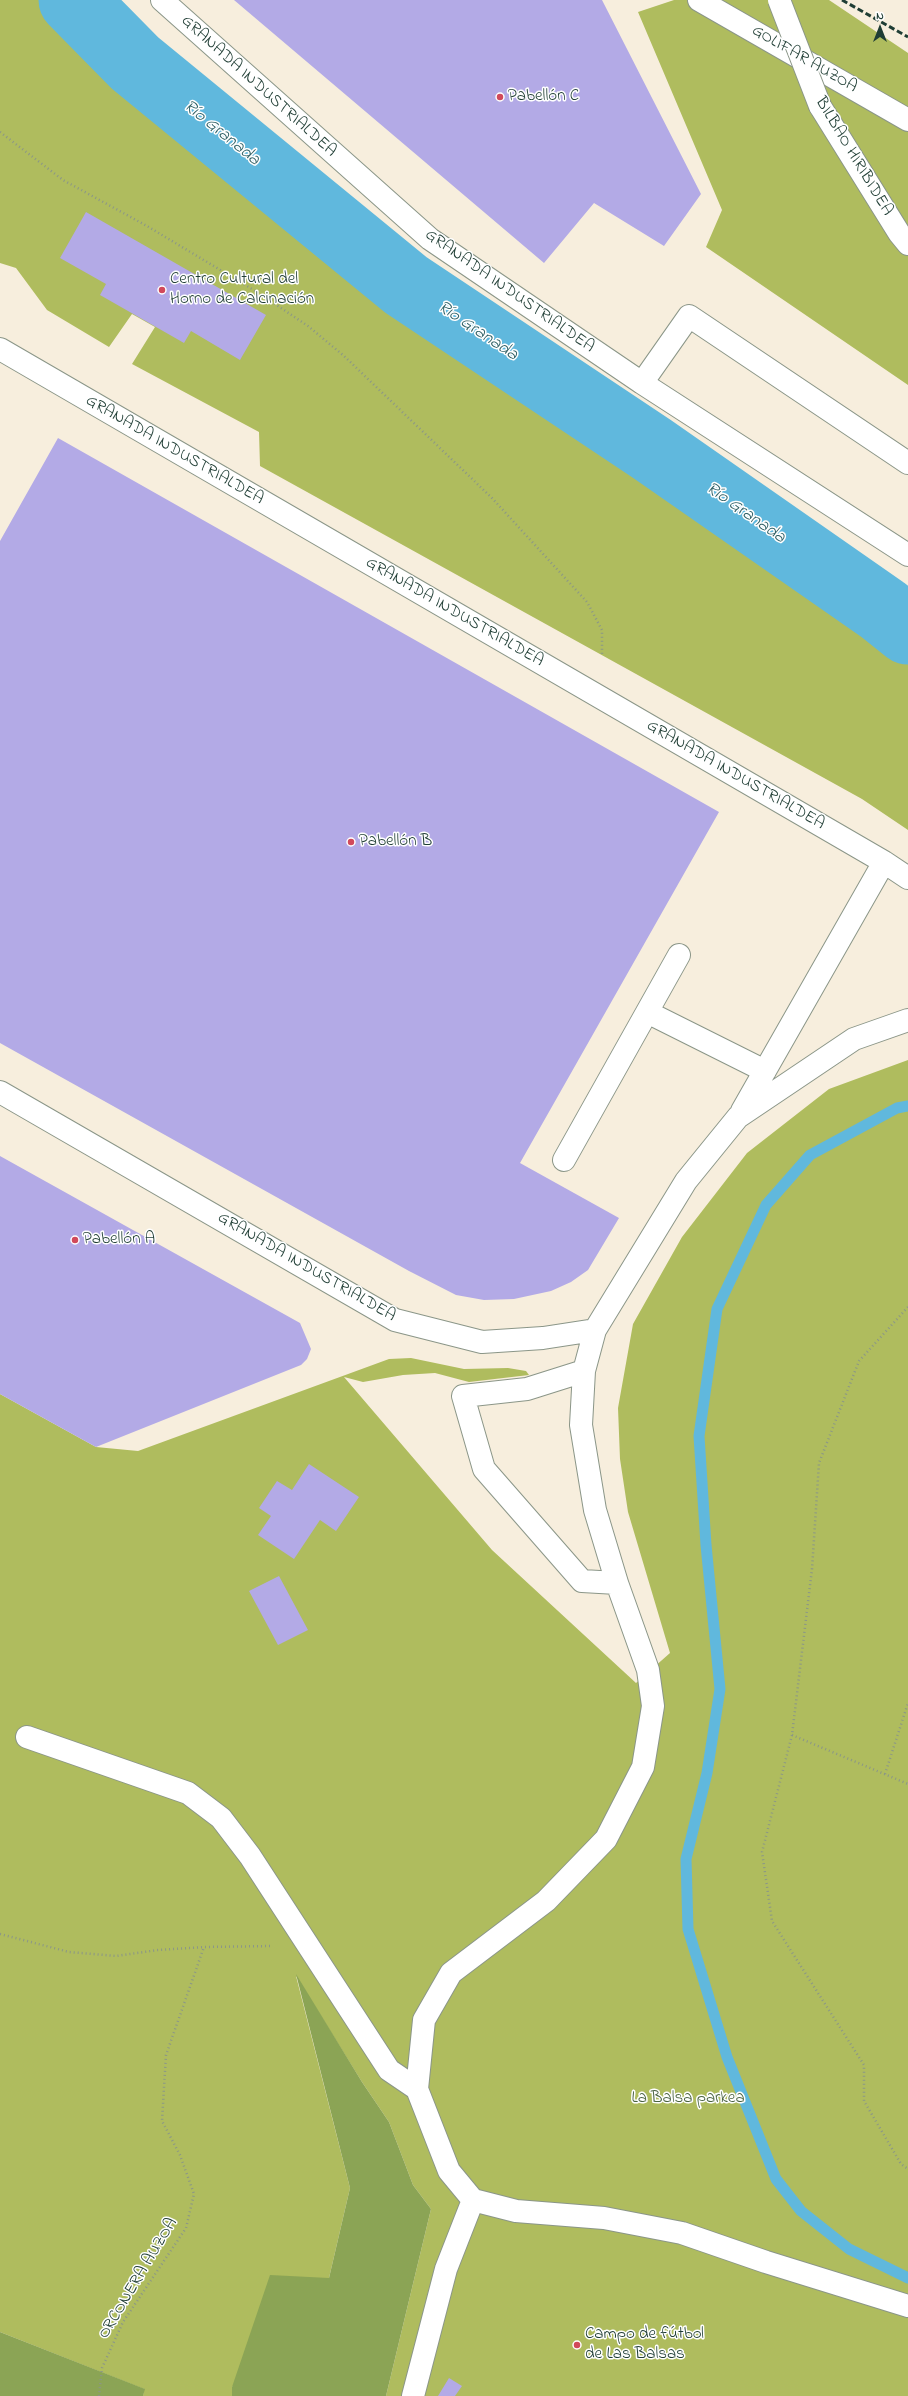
<!DOCTYPE html>
<meta charset="utf-8">
<style>
body{margin:0}
#map{position:relative;width:908px;height:2396px;overflow:hidden;background:#f7eedd;font-family:"Indie Flower",sans-serif}
canvas{display:block}
.north{position:absolute;left:860px;top:8px;width:40px;height:40px;-webkit-text-stroke:3px #fff;paint-order:stroke;rotate:0deg;font-size:11px;font-weight:700;line-height:16px;text-align:center;color:#1f3d34}
.north::after{content:'';display:block;margin:auto;width:14px;height:18px;background:#1f3d34;clip-path:polygon(50% 0,100% 100%,50% 72%,0 100%)}
</style>
<div id="map">
<canvas width="908" height="2396"></canvas>
<div class="north">N</div>
</div>
<script>
const ctx = document.querySelector('canvas').getContext('2d');
ctx.lineJoin = 'round';
function fillPath(path, color) { ctx.fillStyle = color; ctx.fill(path, 'evenodd'); }
function strokePath(path, color, width, dash) { ctx.strokeStyle = color; ctx.lineWidth = width; ctx.lineCap = dash ? 'butt' : 'round'; ctx.setLineDash(dash || []); ctx.stroke(path); }
function drawText(font, color, halo, rows, align = 'center') {
  ctx.font = font + ' "Indie Flower",sans-serif'; ctx.lineWidth = 3; ctx.setLineDash([]); ctx.textBaseline = 'middle'; ctx.strokeStyle = halo; ctx.fillStyle = color; for (const [text, x, y, turn = 0] of rows) {
    ctx.save(); ctx.translate(x, y); ctx.rotate((+turn || 0) * Math.PI / 180); ctx.textAlign = isNaN(turn) ? turn : align; if (halo) ctx.strokeText(text, 0, 0); ctx.fillText(text, 0, 0); ctx.restore();
  }
}
const green = new Path2D(`
 M0 0H113L417 265 641 416 908 588V830L862 799 260 466 259 432 132 364 155 327 132 314 109 347 47 310 16 268 0 263Z
 M674 0H829L908 53V385L706 247 722 210 638 12Z
 M908 1060V2396H386L431 2209 413 2185 389 2122 362 2082 296 1976 350 2188 329 2278 232 2387V2396H143L144 2389 0 2332V1394L96 1447 138 1451 389 1359 411 1358 464 1369 508 1368 526 1371 529 1375 469 1382 435 1373 403 1375 363 1382 344 1377 492 1550 636 1683 670 1653 628 1512 620 1459 618 1408 633 1324 682 1237 747 1153 829 1089Z`);
const forest = new Path2D(`
 M296 1974 362 2082 389 2122 413 2185 431 2209 386 2396H232V2387L270 2275 329 2278 350 2188Z
 M0 2332 145 2389 143 2396H0Z`);
const stream = new Path2D(`
 M908 1106 897 1108 810 1155 766 1205 717 1309 699 1436 706 1545 720 1689 707 1773 686 1859 688 1929 727 2057 776 2179 801 2211 849 2249 908 2278`);
const river = new Path2D(`
 M73 0 135 63 406 285 652 449 883 610 908 630`);
const building = new Path2D(`
 M234 0H602L701 194 664 246 594 203 544 263Z
 M86 212 266 315 240 360 191 331 184 343 100 295 106 284 60 258Z
 M58 438 719 812 520 1163 619 1218 588 1270 571 1282 551 1291 514 1299 484 1300 456 1295 409 1271 0 1043V541Z
 M0 1156 300 1323 311 1349 307 1359 301 1365 96 1447 0 1394Z
 M309 1464 359 1497 336 1531 320 1520 294 1559 258 1535 271 1516 259 1508 277 1481 292 1490Z
 M279 1576 308 1630 278 1645 249 1591Z
 M449 2378 462 2386 455 2396H438Z`);
const path = new Path2D(`
 M0 132 63 180 147 226 257 292 308 326 344 356 492 498 587 602 602 630V655
 M908 1307 859 1361 819 1463 812 1569 792 1735 762 1852 772 1921 864 2065V2101L901 2164 908 2169
 M792 1735 908 1784
 M885 1774 908 1703
 M0 1934 69 1952 116 1956 158 1950 204 1947 272 1946
 M99 2396 102 2368 123 2322 186 2228 194 2194 180 2155 162 2121 166 2055 204 1947`);
const minor = new Path2D(`
 M162 0 430 239 642 383 908 555
 M699 0 908 120
 M820 106 899 233 908 244
 M0 349 884 862 908 878
 M642 383 689 316 908 463
 M647 1012 765 1071
 M908 1020 854 1039 738 1117 686 1181 595 1330 584 1371 581 1425 595 1510 617 1583 648 1670 653 1706 643 1767 606 1839 546 1901 451 1973 424 2020 417 2089 449 2171 473 2200 516 2211 604 2218 682 2233 766 2262 908 2306
 M0 1092 395 1320 482 1342 543 1338 595 1330
 M742 1111 884 862
 M564 1160 679 955
 M584 1371 527 1389 463 1396 484 1469 582 1581 617 1583
 M27 1737 188 1793 221 1818 250 1856 389 2070 417 2089
 M413 2396 446 2269 473 2200`);
const rail = new Path2D(`
 M842 0 908 37`);
const minorBridge = new Path2D(`
 M779 0 820 106`);
const markers = [
 [500,97,4,"#d1495b"],
 [162,290,4,"#d1495b"],
 [351,842,4,"#d1495b"],
 [75,1240,4,"#d1495b"],
 [577,2345,4,"#d1495b"]
];
const streetNames = [
 ["GOLIFAR AUZOA",804,60,30],
 ["GRANADA INDUSTRIALDEA",258,87,42],
 ["BILBAO HIRIBIDEA",853,157,59],
 ["GRANADA INDUSTRIALDEA",509,292,35],
 ["GRANADA INDUSTRIALDEA",174,451,30],
 ["GRANADA INDUSTRIALDEA",454,613,30],
 ["GRANADA INDUSTRIALDEA",735,776,30],
 ["GRANADA INDUSTRIALDEA",306,1268,30],
 ["ORCONERA AUZOA",139,2279,-59]
];
const poiNames = [
 ["Pabellón C",508,97],
 ["Centro Cultural del",170,280],
 ["Horno de Calcinación",170,300],
 ["Pabellón B",359,842],
 ["Pabellón A",83,1240],
 ["Campo de fútbol",585,2335],
 ["de Las Balsas",585,2355]
];
const parkNames = [
 ["La Balsa parkea",688,2099]
];
const waterNames = [
 ["Río Granada",221,134,39],
 ["Río Granada",477,332,34],
 ["Río Granada",745,514,35]
];
fillPath(green, '#afbc5e');
fillPath(forest, '#8ba455');
strokePath(stream, '#60b8dd', 11);
strokePath(river, '#60b8dd', 69);
fillPath(building, '#b3aae6');
strokePath(minor, '#8b9688', 24);
strokePath(path, '#8b9688', 2.5, [1, 3]);
strokePath(minor, '#fff', 22);
strokePath(rail, '#1f3d34', 3, [6, 3]);
strokePath(minorBridge, '#8b9688', 24, []);
strokePath(minorBridge, '#fff', 22);
for (const [x, y, r, color] of markers) { const dot = new Path2D(); dot.arc(x, y, r, 0, 2 * Math.PI); ctx.fillStyle = color; ctx.fill(dot); strokePath(dot, '#fff', 1.5); }
drawText('17px', '#1f3d34', '#fff', streetNames);
drawText('17px', '#1f3d34', '#fff', poiNames, 'left');
drawText('17px', '#4a6341', '#fff', parkNames);
drawText('italic 18px', '#326267', '#fff', waterNames);
</script>
